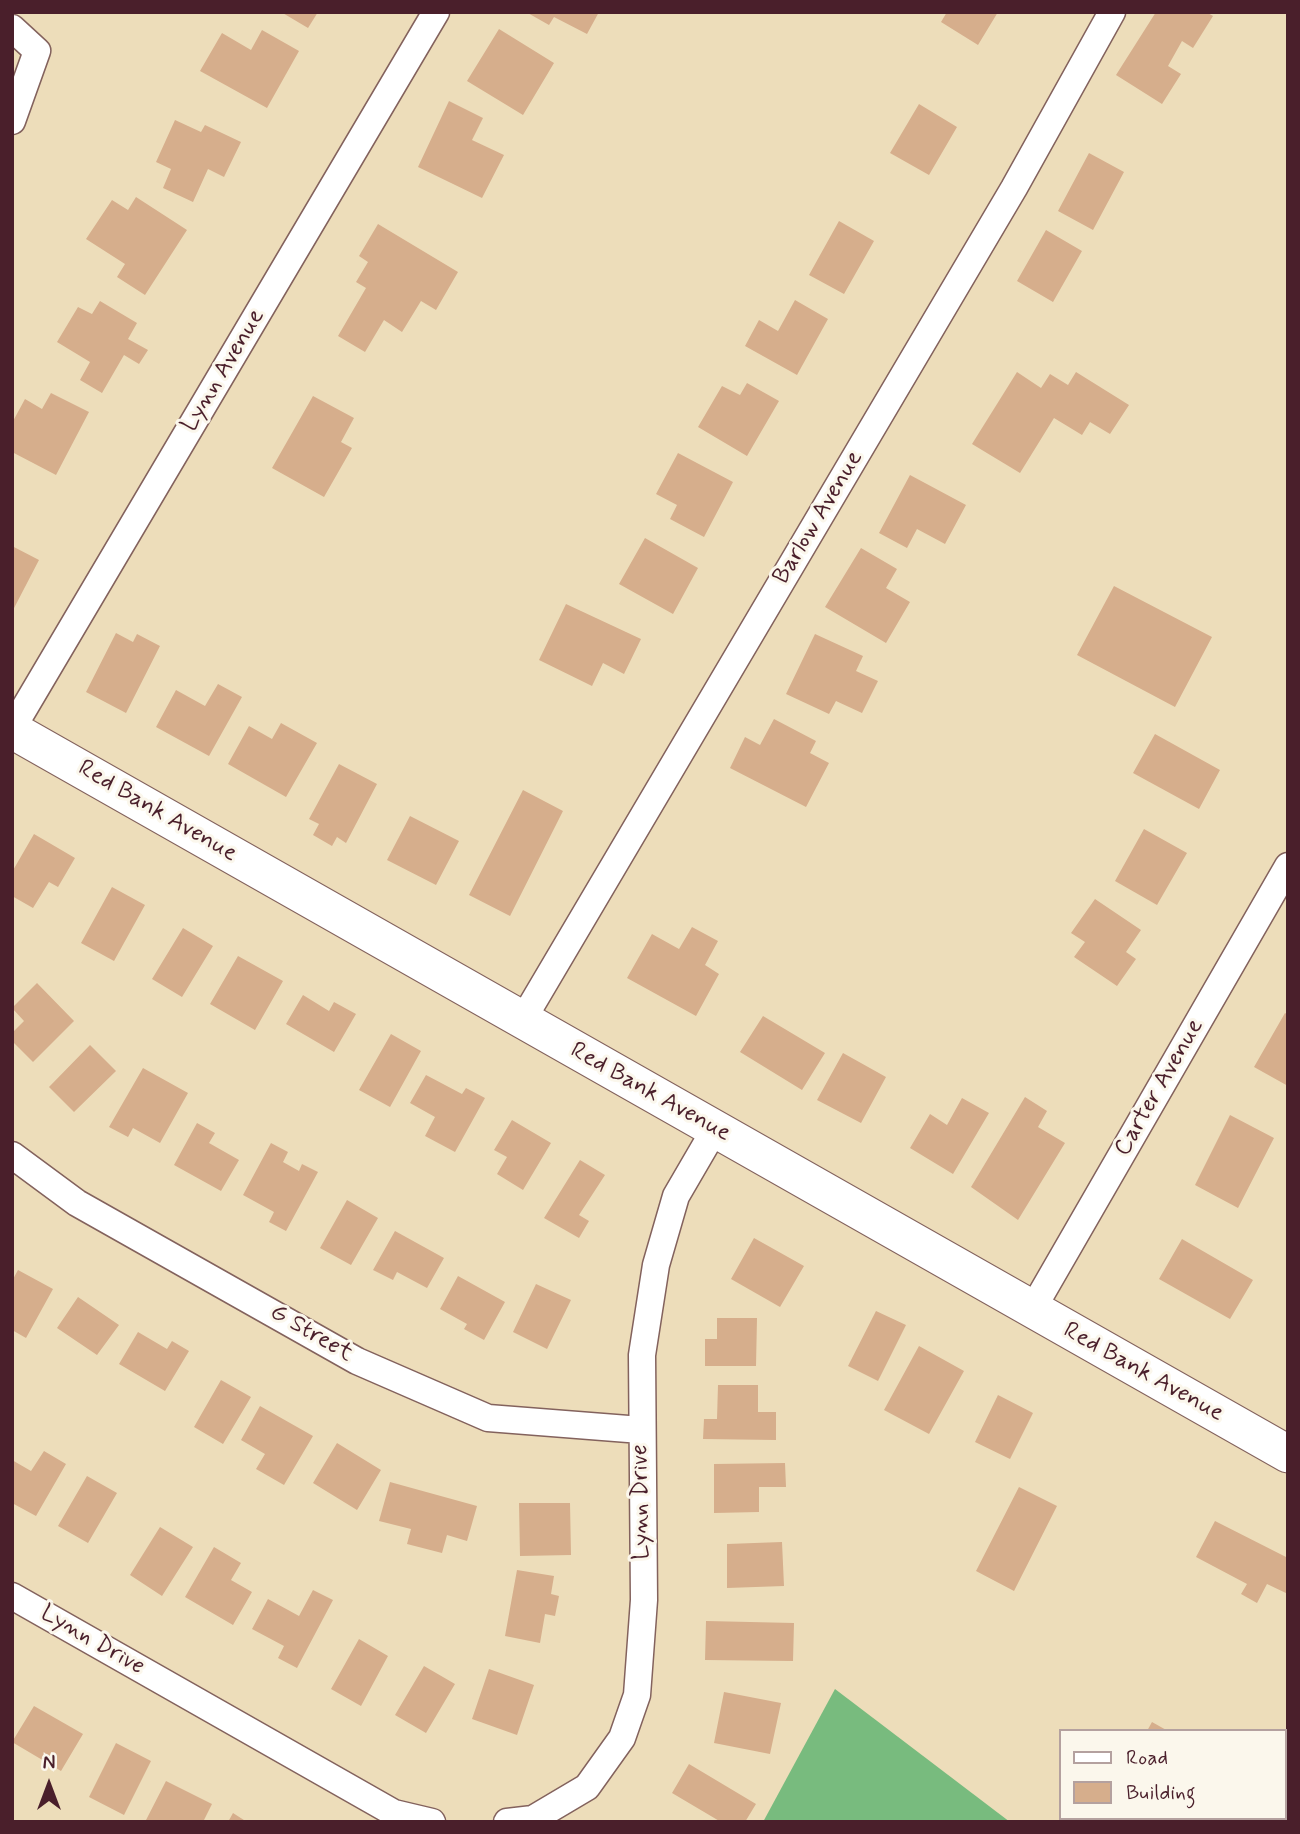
<!DOCTYPE html>
<style>
body{margin:0}
#map{position:relative;width:1300px;height:1834px;overflow:hidden;background:#edddba;font-family:Mynerve,sans-serif}
canvas{display:block}
.frame{position:absolute;inset:0;border:14px solid #4a1f2b;pointer-events:none}
.legend{position:absolute;left:1059px;top:1729px;width:228px;height:91px;box-sizing:border-box;background:#fbf7ec;border:2px solid #b4a19f;margin:0;padding:9px 12px;list-style:none;font-size:21px;color:#4a1f2b}
.legend li{display:flex;align-items:center;gap:14px;height:35px}
.legend b{width:35px;border:2px solid #b4a19f}
.north{position:absolute;left:14px;top:1750px;width:70px;height:70px;-webkit-text-stroke:5px #fbf7ec;paint-order:stroke;rotate:0deg;font-size:19px;font-weight:700;line-height:28px;text-align:center;color:#4a1f2b}
.north::after{content:'';display:block;margin:auto;width:24px;height:32px;background:#4a1f2b;clip-path:polygon(50% 0,100% 100%,50% 72%,0 100%)}
</style>
<div id="map">
<canvas width="1300" height="1834"></canvas>
<div class="frame"></div>
<ul class="legend">
<li><b style="height:9px;background:#fff"></b>Road</li>
<li><b style="height:19px;background:#d6ae8c"></b>Building</li>
</ul>
<div class="north">N</div>
</div>
<script>
const ctx = document.querySelector('canvas').getContext('2d');
ctx.lineJoin = 'round';
function fillPath(path, color) { ctx.fillStyle = color; ctx.fill(path, 'evenodd'); }
function strokePath(path, color, width, dash) { ctx.strokeStyle = color; ctx.lineWidth = width; ctx.lineCap = dash ? 'butt' : 'round'; ctx.setLineDash(dash || []); ctx.stroke(path); }
function drawText(font, color, halo, rows, align = 'center') {
  ctx.font = font + ' Mynerve,sans-serif'; ctx.lineWidth = 6; ctx.setLineDash([]); ctx.textBaseline = 'middle'; ctx.strokeStyle = halo; ctx.fillStyle = color; for (const [text, x, y, turn = 0] of rows) {
    ctx.save(); ctx.translate(x, y); ctx.rotate((+turn || 0) * Math.PI / 180); ctx.textAlign = isNaN(turn) ? turn : align; if (halo) ctx.strokeText(text, 0, 0); ctx.fillText(text, 0, 0); ctx.restore();
  }
}
const forest = new Path2D(`
 M835 1689 1010 1822H763Z`);
const building = new Path2D(`
 M281 12H318L308 28Z
 M526 12H599L587 34 554 17 549 25Z
 M947 12H998L978 45 941 22Z
 M1156 12H1206L1213 16 1193 48 1182 41 1168 66 1181 74 1162 104 1116 75Z
 M499 29 554 63 523 115 467 81Z
 M262 30 299 51 267 108 200 71 222 33 251 50Z
 M449 101 483 118 472 140 504 155 482 198 418 167Z
 M919 104 957 127 929 175 890 153Z
 M175 120 201 132 205 125 241 142 224 177 208 169 193 202 163 188 171 169 156 162Z
 M1089 153 1124 172 1093 230 1058 211Z
 M136 197 187 230 145 295 117 277 125 264 86 239 112 200 128 210Z
 M839 221 874 241 844 294 809 275Z
 M378 224 458 272 436 310 421 301 402 332 384 320 365 352 338 336 366 288 356 282 368 262 359 256Z
 M1046 230 1082 251 1053 302 1017 281Z
 M795 300 828 319 797 375 745 346 759 320 778 331Z
 M100 301 137 323 128 339 148 350 139 364 124 355 102 393 80 380 90 362 57 342 78 307 92 314Z
 M1017 372 1041 388 1050 374 1068 385 1076 372 1129 405 1110 434 1090 422 1082 435 1054 418 1020 473 972 444Z
 M747 383 779 401 747 456 698 427 722 386 740 395Z
 M51 393 89 412 56 475 12 452V423L25 399 42 409Z
 M313 396 354 418 341 442 352 448 324 497 272 468Z
 M678 453 733 482 704 537 670 519 677 505 656 494Z
 M910 475 966 505 945 544 917 529 907 548 879 533Z
 M645 538 698 568 673 614 619 584Z
 M12 546 39 560 12 612Z
 M861 548 897 569 886 588 910 602 886 643 825 607Z
 M1114 586 1212 637 1175 707 1077 655Z
 M566 604 641 639 624 674 603 663 592 686 539 660Z
 M116 633 133 642 137 634 160 646 126 713 86 692Z
 M815 634 863 656 856 671 878 681 862 713 836 701 829 714 786 694Z
 M218 684 242 697 209 756 156 727 176 690 205 706Z
 M774 719 816 741 810 753 829 763 806 807 730 768 745 737 760 745Z
 M281 723 317 743 286 797 228 764 249 726 272 739Z
 M1155 734 1220 770 1199 809 1133 773Z
 M339 764 377 784 346 843 337 837 332 846 313 835 319 824 309 819Z
 M523 790 563 811 510 916 469 895Z
 M410 816 459 841 436 885 387 860Z
 M1144 829 1187 853 1157 905 1115 881Z
 M34 834 75 858 58 887 49 882 33 908 12 896V872Z
 M112 887 145 905 114 961 81 943Z
 M1095 899 1141 930 1126 952 1136 959 1117 986 1074 957 1085 942 1071 933Z
 M692 927 718 941 705 965 719 974 696 1016 627 978 652 934 679 949Z
 M183 928 213 946 182 997 152 979Z
 M238 956 283 981 255 1030 210 1004Z
 M37 983 74 1021 33 1062 12 1041V1033L24 1021 12 1008Z
 M303 995 329 1011 334 1002 356 1014 334 1052 286 1024Z
 M1285 1013 1288 1015V1086L1254 1067Z
 M763 1016 825 1053 802 1090 740 1052Z
 M391 1034 421 1051 390 1107 359 1090Z
 M90 1045 116 1071 74 1112 49 1087Z
 M843 1053 886 1077 861 1123 817 1100Z
 M143 1068 188 1093 160 1143 133 1128 128 1137 109 1127Z
 M426 1075 462 1094 466 1088 485 1098 455 1152 425 1136 435 1117 410 1103Z
 M1025 1097 1047 1111 1038 1127 1065 1143 1018 1220 971 1187Z
 M962 1098 989 1113 953 1174 910 1148 930 1114 947 1125Z
 M1230 1115 1274 1138 1238 1208 1195 1185Z
 M512 1120 551 1143 523 1190 497 1174 507 1157 494 1150Z
 M197 1123 215 1133 209 1143 239 1160 221 1191 174 1165Z
 M271 1143 288 1152 283 1162 299 1171 302 1164 318 1172 286 1231 269 1222 274 1212 243 1195Z
 M580 1160 605 1175 579 1215 589 1221 579 1238 544 1218Z
 M347 1200 378 1218 351 1265 320 1248Z
 M395 1231 444 1258 427 1288 397 1272 393 1280 373 1270Z
 M754 1238 804 1266 780 1307 731 1279Z
 M1182 1239 1253 1280 1230 1319 1159 1279Z
 M18 1270 53 1289 26 1338 12 1330V1281Z
 M458 1276 505 1302 484 1340 464 1329 467 1324 440 1309Z
 M536 1284 571 1300 547 1349 513 1332Z
 M78 1297 119 1325 97 1355 57 1328Z
 M876 1311 906 1325 878 1381 848 1366Z
 M717 1318H757L756 1366H705V1339H717Z
 M138 1332 167 1349 172 1341 189 1351 165 1391 119 1364Z
 M919 1346 964 1371 929 1434 884 1410Z
 M221 1380 251 1397 223 1444 194 1427Z
 M718 1385H758V1412H776V1440L703 1439 704 1419H717Z
 M998 1395 1033 1413 1010 1459 975 1442Z
 M260 1406 313 1436 284 1485 256 1469 265 1454 241 1440Z
 M337 1443 381 1470 357 1510 313 1483Z
 M44 1451 66 1464 36 1516 12 1503V1460L31 1471Z
 M785 1463 786 1487H759V1512L714 1513V1464Z
 M87 1476 117 1493 88 1543 58 1526Z
 M390 1482 477 1506 467 1541 447 1535 442 1553 407 1544 411 1529 379 1521Z
 M1019 1487 1057 1506 1014 1591 976 1571Z
 M519 1503H570L571 1555 520 1556Z
 M1215 1521 1288 1558V1594L1267 1584 1257 1603 1241 1594 1247 1584 1196 1557Z
 M160 1527 193 1547 162 1596 130 1575Z
 M782 1542 784 1586 727 1588V1544Z
 M214 1547 241 1563 231 1580 252 1592 233 1625 185 1597Z
 M517 1570 554 1576 551 1594 559 1596 555 1616 545 1614 540 1643 505 1636Z
 M313 1590 333 1600 297 1668 278 1658 284 1646 252 1629 268 1599 299 1616Z
 M706 1621 794 1623 793 1661 705 1660Z
 M359 1639 388 1656 361 1706 331 1689Z
 M424 1666 455 1684 426 1733 395 1715Z
 M489 1669 534 1685 517 1735 472 1719Z
 M724 1692 781 1703 770 1754 714 1743Z
 M34 1706 83 1734 61 1771 12 1742Z
 M1152 1722 1168 1731H1147Z
 M116 1743 151 1761 124 1815 89 1797Z
 M689 1764 756 1804 745 1822H721L672 1793Z
 M166 1781 212 1804 203 1822H145Z
 M1284 1798 1288 1800V1822H1259L1261 1818H1284Z
 M233 1813 247 1822H228Z
 M1097 1818H1150L1148 1822H1097Z`);
const street = new Path2D(`
 M12 28 37 51 12 121
 M12 729 436 12
 M522 1021 1014 188 1112 12
 M12 1155 77 1203 357 1361 488 1418 641 1430
 M1032 1310 1288 866
 M12 1596 394 1813 432 1822
 M507 1822 533 1819 587 1787 622 1738 637 1695 644 1600 642 1355 656 1265 676 1196 715 1129`);
const secondary = new Path2D(`
 M12 730 1288 1454`);
const streetNames = [
 ["Lynn Avenue",224,371,-59],
 ["Barlow Avenue",819,518,-59],
 ["Red Bank Avenue",157,812,30],
 ["Carter Avenue",1160,1088,-60],
 ["Red Bank Avenue",650,1093,29],
 ["G Street",311,1334,30],
 ["Red Bank Avenue",1143,1373,29],
 ["Lynn Drive",642,1502,-91],
 ["Lynn Drive",92,1641,30]
];
fillPath(forest, '#78bb7e');
fillPath(building, '#d6ae8c');
strokePath(street, '#83625d', 29);
strokePath(secondary, '#83625d', 39);
strokePath(street, '#fff', 26);
strokePath(secondary, '#fff', 37);
drawText('24px', '#4a1f2b', '#fbf7ec', streetNames);
</script>
